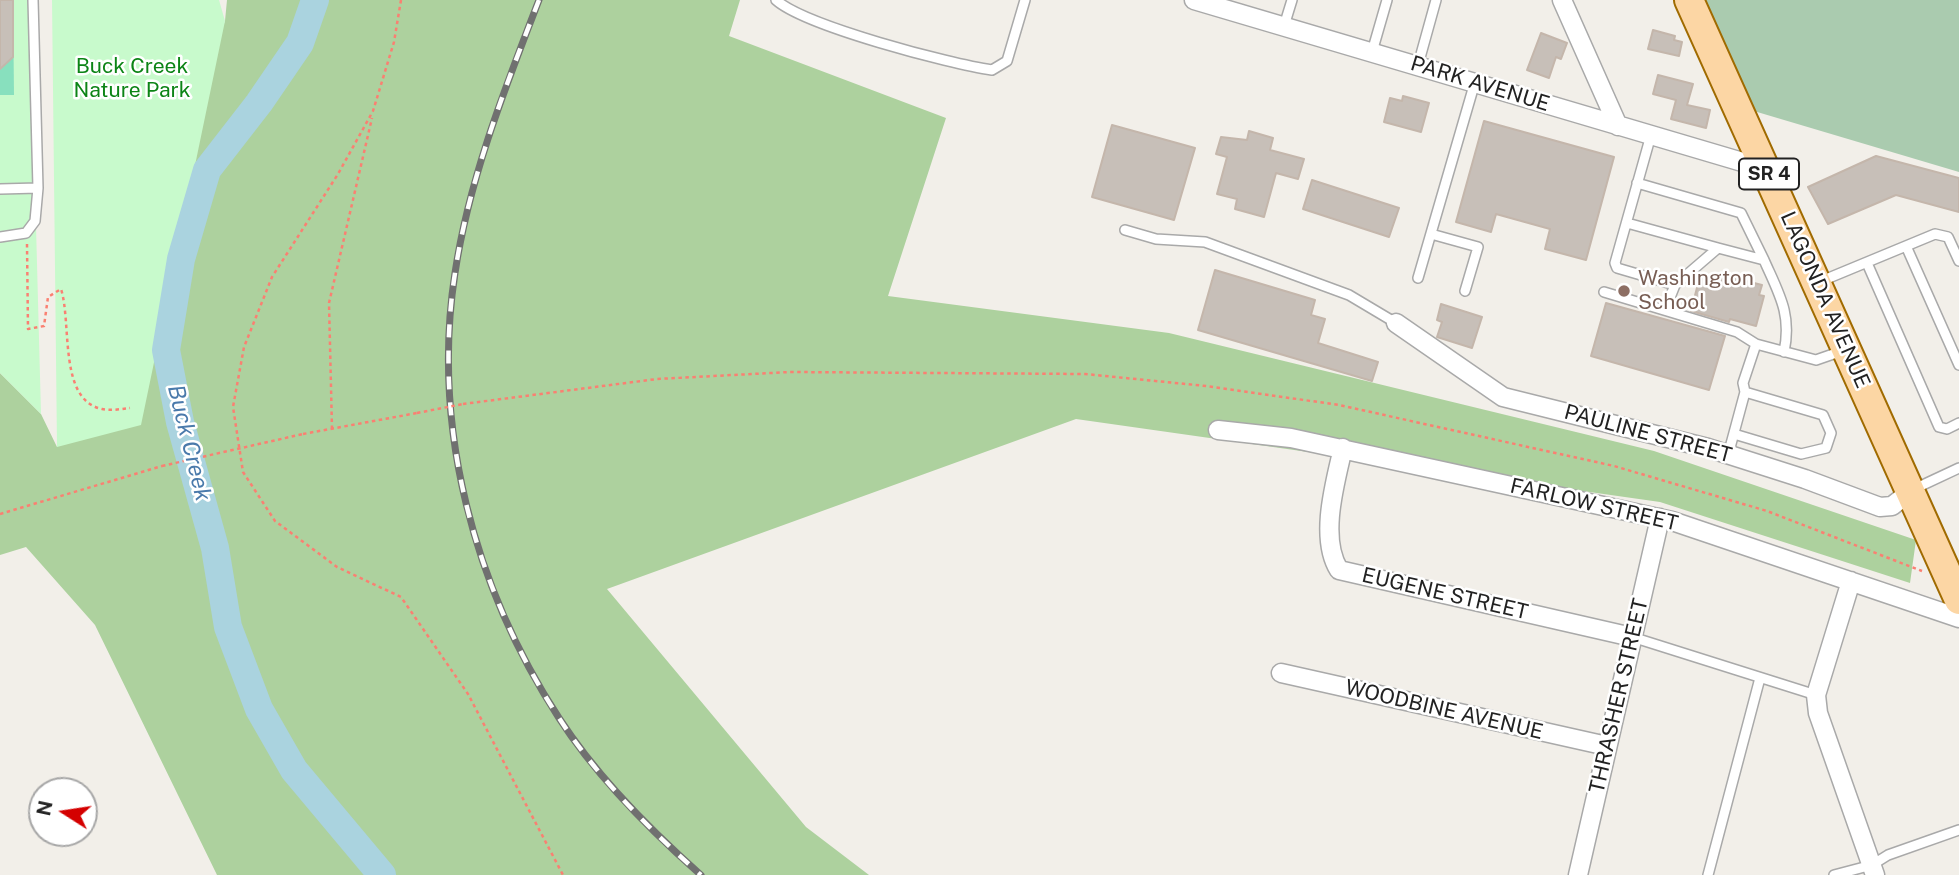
<!DOCTYPE html>
<style>
body{margin:0}
#map{position:relative;width:1959px;height:875px;overflow:hidden;background:#f2efe9;font-family:"Public Sans",sans-serif}
canvas{display:block}
.north{position:absolute;left:28px;top:777px;width:70px;height:70px;box-sizing:border-box;background:#fff;border:2px solid #a7a7a7;border-radius:50%;rotate:282deg;font-size:19px;font-weight:700;line-height:28px;text-align:center;color:#222}
.north::after{content:'';display:block;margin:auto;width:24px;height:32px;background:#d40000;clip-path:polygon(50% 0,100% 100%,50% 72%,0 100%)}
</style>
<div id="map">
<canvas width="1959" height="875"></canvas>
<div class="north">N</div>
</div>
<script>
const ctx = document.querySelector('canvas').getContext('2d');
ctx.lineJoin = 'round';
function fillPath(path, color) { ctx.fillStyle = color; ctx.fill(path, 'evenodd'); }
function strokePath(path, color, width, dash) { ctx.strokeStyle = color; ctx.lineWidth = width; ctx.lineCap = dash ? 'butt' : 'round'; ctx.setLineDash(dash || []); ctx.stroke(path); }
function drawText(font, color, halo, rows, align = 'center') {
  ctx.font = font + ' "Public Sans",sans-serif'; ctx.lineWidth = 5; ctx.setLineDash([]); ctx.textBaseline = 'middle'; ctx.strokeStyle = halo; ctx.fillStyle = color; for (const [text, x, y, turn = 0] of rows) {
    ctx.save(); ctx.translate(x, y); ctx.rotate((+turn || 0) * Math.PI / 180); ctx.textAlign = isNaN(turn) ? turn : align; if (halo) ctx.strokeText(text, 0, 0); ctx.fillText(text, 0, 0); ctx.restore();
  }
}
const forest = new Path2D(`
 M227 0H740L729 36 946 118 888 296 1169 333 1654 451 1916 540 1910 583 1660 502 1076 419 607 589 806 827 869 875H217L95 625 26 547 0 555V373L41 414 57 447 225 21Z`);
const cemetery = new Path2D(`
 M1689 0H1959V172L1737 106Z`);
const park = new Path2D(`
 M0 0H30L41 414 0 373Z
 M52 0H219L225 21 141 425 57 447Z`);
const pitch = new Path2D(`
 M0 0H13L14 95H0Z`);
const river = new Path2D(`
 M315 0 300 43 259 103 207 170 181 259 166 350 180 422 215 548 228 627 259 709 294 770 382 875`);
const building = new Path2D(`
 M0 0H13V57L0 69Z
 M1653 30 1675 36 1674 40 1682 42 1679 56 1648 49Z
 M1541 33 1567 43 1561 59 1556 57 1549 78 1527 70Z
 M1658 75 1693 84 1687 105 1710 110 1706 128 1671 119 1676 100 1653 94Z
 M1403 96 1429 103 1421 132 1384 122 1390 98 1402 101Z
 M1484 121 1614 157 1586 260 1545 249 1550 229 1496 214 1491 232 1456 222Z
 M1112 125 1195 148 1174 220 1092 197Z
 M1249 131 1273 138 1270 150 1304 159 1298 179 1276 173 1264 217 1235 209 1237 199 1217 194 1227 157 1216 154 1221 137 1247 140Z
 M1876 156 1959 178V212L1896 195 1828 224 1808 187Z
 M1312 180 1399 208 1389 237 1303 209Z
 M1215 270 1315 300 1311 315 1325 319 1318 343 1378 362 1372 381 1198 330Z
 M1722 275 1762 285 1759 295 1764 296 1756 326 1730 319 1729 322 1691 311 1700 276 1720 281Z
 M1606 303 1725 336 1709 390 1591 356Z
 M1441 304 1482 317 1472 348 1437 337 1442 322 1437 320Z`);
const path = new Path2D(`
 M401 0 394 42 373 111 338 174 272 277 244 347 233 407 243 472 275 521 337 567 401 597 468 694 563 875
 M27 244 28 329 44 326 48 297 61 289C72 323 58 400 102 409 111 411 121 409 130 408
 M463 404 657 379 790 372 1085 374 1206 386 1339 405 1614 466 1767 511 1922 571
 M332 429 329 303 372 118
 M303 434 417 413
 M0 514 162 466`);
const service = new Path2D(`
 M776 0C805 26 950 64 992 70L1007 61 1025 0
 M1284 26 1292 0
 M1372 52 1387 0
 M1418 65 1436 0
 M1651 135 1615 263 1617 268 1675 285
 M1637 183 1741 213 1764 260
 M0 189 38 188
 M1627 223 1718 248
 M1125 230 1156 239 1205 242 1349 295 1396 323
 M1431 234 1478 247 1465 291
 M0 237 26 233 35 221 38 188 33 0
 M1906 246 1959 365
 M1867 263 1939 427 1947 429 1959 423
 M1418 278 1475 82
 M1819 282 1935 234 1948 237 1959 261
 M1604 292 1737 332 1756 344 1816 360 1842 351
 M1665 310 1675 285 1718 248 1764 260C1779 294 1792 314 1784 352
 M1745 392 1743 383 1756 344
 M1728 455 1745 392 1823 415 1831 433 1826 448 1801 454 1734 434
 M1912 490 1959 468
 M1632 637 1816 695
 M1708 875 1760 678
 M1834 875 1872 865 1888 855 1959 830`);
const minor = new Path2D(`
 M1194 0 1766 169
 M1562 0 1618 126
 M1396 323 1503 397 1708 448 1805 479 1880 507 1892 506 1911 491
 M1218 430 1291 438 1672 521 1959 618
 M1343 448C1335 483 1319 538 1339 570L1632 637
 M1851 581 1816 695 1818 713 1875 875
 M1281 673 1607 746
 M1578 875 1660 518`);
const primary = new Path2D(`
 M1689 0 1959 600`);
const rail = new Path2D(`
 M539 0C505 88 469 179 455 273 431 428 475 589 559 718 597 777 649 829 701 875`);
const pathBridge = new Path2D(`
 M417 413 463 404
 M162 466 303 434`);
const markers = [
 [1624,291,7,"#8d6e63"]
];
const shields = [
 [1769,174,60]
];
const shieldNames = [
 ["SR 4",1769,174]
];
const parkNames = [
 ["Buck Creek",132,67],
 ["Nature Park",132,91]
];
const streetNames = [
 ["PARK AVENUE",1480,84,17],
 ["LAGONDA AVENUE",1825,300,66],
 ["PAULINE STREET",1648,434,15],
 ["FARLOW STREET",1594,505,13],
 ["EUGENE STREET",1445,594,13],
 ["THRASHER STREET",1619,696,-77],
 ["WOODBINE AVENUE",1444,710,13]
];
const educationNames = [
 ["Washington",1638,279],
 ["School",1638,303]
];
const waterNames = [
 ["Buck Creek",189,443,76]
];
fillPath(forest, '#add19e');
fillPath(cemetery, '#aacbaf');
fillPath(park, '#c8facc');
fillPath(pitch, '#88e0be');
strokePath(river, '#aad3df', 28);
fillPath(building, '#c7bfb8');
strokePath(building, '#c4b6ab', 2);
strokePath(service, '#a9a9a9', 12);
strokePath(minor, '#a9a9a9', 21);
strokePath(primary, '#a06b00', 32);
strokePath(path, '#fa8072', 2.5, [3.5, 3.5]);
strokePath(service, '#fff', 9);
strokePath(minor, '#fff', 18);
strokePath(primary, '#fcd6a4', 28);
strokePath(rail, '#707070', 7);
strokePath(rail, '#fff', 4.5, [13]);
strokePath(pathBridge, '#fa8072', 2.5, [3.5, 3.5]);
for (const [x, y, r, color] of markers) { const dot = new Path2D(); dot.arc(x, y, r, 0, 2 * Math.PI); ctx.fillStyle = color; ctx.fill(dot); strokePath(dot, '#fff', 2.5); }
for (const [x, y, w] of shields) { const box = new Path2D(); box.roundRect(x - w / 2, y - 15.5, w, 31, 5); ctx.fillStyle = '#fff'; ctx.fill(box); strokePath(box, '#222', 2); }
drawText('bold 19px', '#222', null, shieldNames);
drawText('21px', '#0c8416', '#fff', parkNames);
drawText('21px', '#222', '#fff', streetNames);
drawText('21px', '#785e54', '#fff', educationNames, 'left');
drawText('italic 23px', '#4a7aab', '#fff', waterNames);
</script>
